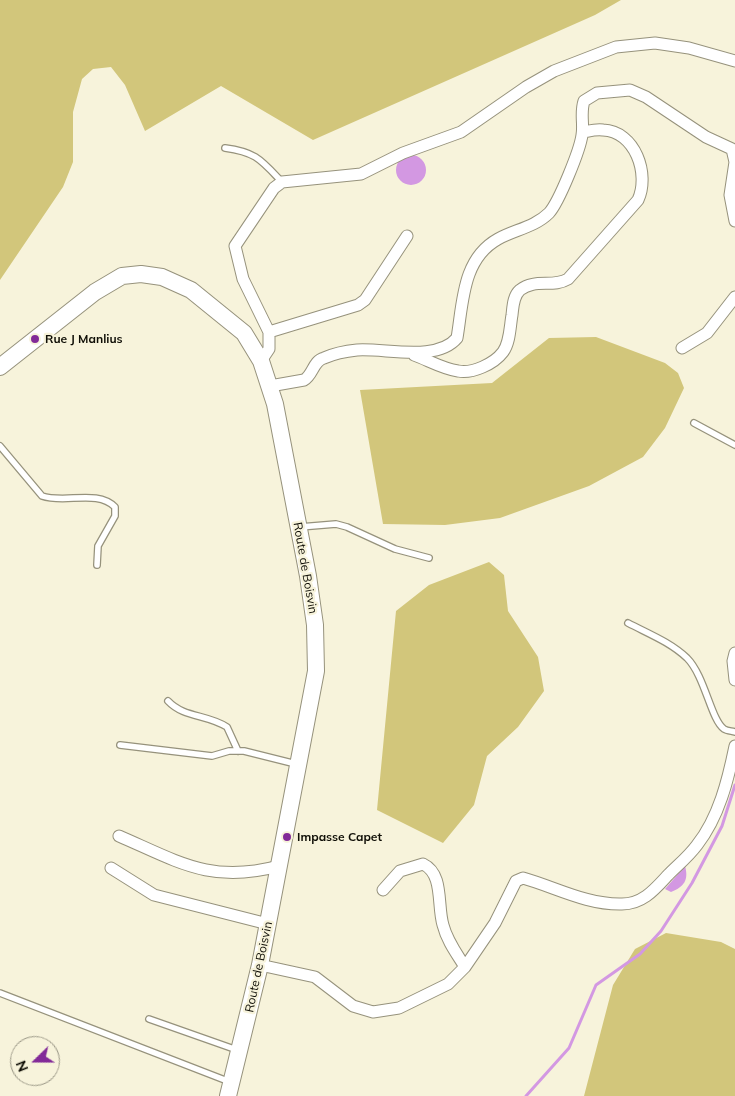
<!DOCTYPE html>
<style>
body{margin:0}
#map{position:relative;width:735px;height:1096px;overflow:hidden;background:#f7f3db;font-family:Mulish,sans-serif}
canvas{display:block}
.north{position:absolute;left:10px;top:1036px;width:50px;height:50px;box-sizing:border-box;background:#f7f3db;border:1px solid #9a9786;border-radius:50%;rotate:248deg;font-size:14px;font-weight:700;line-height:20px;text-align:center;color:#0f0e06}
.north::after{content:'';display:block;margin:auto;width:18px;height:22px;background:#822a98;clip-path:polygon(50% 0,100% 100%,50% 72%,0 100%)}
</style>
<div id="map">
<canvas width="735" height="1096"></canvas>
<div class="north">N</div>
</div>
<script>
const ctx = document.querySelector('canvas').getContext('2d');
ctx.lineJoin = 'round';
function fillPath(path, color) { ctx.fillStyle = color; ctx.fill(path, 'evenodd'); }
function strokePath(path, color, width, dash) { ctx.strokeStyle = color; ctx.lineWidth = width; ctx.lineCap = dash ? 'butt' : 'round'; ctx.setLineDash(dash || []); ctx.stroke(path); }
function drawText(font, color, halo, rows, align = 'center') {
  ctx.font = font + ' Mulish,sans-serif'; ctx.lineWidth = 4.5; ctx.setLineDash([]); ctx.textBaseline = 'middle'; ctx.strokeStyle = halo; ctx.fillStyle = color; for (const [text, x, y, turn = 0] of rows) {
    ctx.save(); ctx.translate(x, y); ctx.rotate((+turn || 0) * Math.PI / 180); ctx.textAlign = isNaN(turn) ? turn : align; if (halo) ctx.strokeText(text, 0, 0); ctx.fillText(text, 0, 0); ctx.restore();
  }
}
const green = new Path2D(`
 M0 0H621L595 15 313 140 221 86 145 131 125 85 111 67 93 69 82 79 73 112V162L63 187 0 280Z
 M596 337 665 363 678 373 684 388 665 428 643 457 589 486 500 518 445 525 383 524 360 390 492 383 549 338Z
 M489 562 504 575 508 611 538 657 544 691 518 727 487 756 474 805 443 843 377 810 396 611 429 585Z
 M666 933 721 942 735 949V1096H584L613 985 635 949Z`);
const water = new Path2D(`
 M396 170a15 15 0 1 1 30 0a15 15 0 1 1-30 0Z
 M685 866C689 880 684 887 671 892L665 889Z`);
const stream = new Path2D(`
 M526 1096 569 1048 596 985 640 954 661 931 692 883 722 826 735 785`);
const lane = new Path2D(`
 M225 148C256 152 261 160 282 182
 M694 423 735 445
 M0 446 42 496C65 504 97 489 115 507V516L98 546 97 565
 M300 527 336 524 347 527 395 549 429 558
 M628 623C649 634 670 642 687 658 705 676 711 720 724 729 727 731 732 731 735 732
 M168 701C184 718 207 714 227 727L238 751
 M120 745 212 756 229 751H244L296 764
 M0 993 230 1082
 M149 1019 237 1050`);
const street = new Path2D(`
 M269 332 358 305 365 300 407 236
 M682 348 707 333 735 297
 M414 355C428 360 443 369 458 371 472 374 494 364 503 352 510 343 510 326 512 315 513 307 513 296 520 290 535 278 553 288 568 279L638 200C650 174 635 131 603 130 596 129 589 131 583 132
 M261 361 269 349V332L243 279 235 246 274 188 282 182 361 174 403 153 461 132 526 87 554 71 616 47 655 43 689 48 735 61
 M270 386 304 380C313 375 313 361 324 358 333 354 347 351 357 350 386 348 437 362 457 338 463 303 462 259 498 239 514 230 535 227 549 213 559 202 580 150 582 135 584 124 580 113 584 101L597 93 630 90 646 97 706 137 732 149 735 162 730 195 735 221
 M735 653 733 661 735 680
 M119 836C179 862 211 884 279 866
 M111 868 154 895 268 924
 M383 890 400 871 423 864C444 874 437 905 443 925 447 941 457 954 465 967
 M260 965 315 977 353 1006 373 1012 399 1008 448 984 465 967 495 923 516 881 523 878C555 887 587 905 622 904 643 904 655 889 668 875 678 865 689 856 697 845 719 817 728 780 735 746`);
const secondary = new Path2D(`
 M0 367 95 292 122 276 141 274 162 277 191 290 244 333 261 361 275 404 308 576 315 625 316 671 260 965 228 1096`);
const markers = [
 [35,339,5,"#822a98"],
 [287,837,5,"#822a98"]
];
const poiNames = [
 ["Rue J Manlius",45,339],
 ["Impasse Capet",297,837]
];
const streetNames = [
 ["Route de Boisvin",305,568,80],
 ["Route de Boisvin",259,967,-78]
];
fillPath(green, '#d2c67b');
fillPath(water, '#d398e2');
strokePath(stream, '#d398e2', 3);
strokePath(lane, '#96927c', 8);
strokePath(street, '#96927c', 13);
strokePath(secondary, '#96927c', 18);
strokePath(lane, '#fff', 5.5);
strokePath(street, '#fff', 11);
strokePath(secondary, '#fff', 16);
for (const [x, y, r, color] of markers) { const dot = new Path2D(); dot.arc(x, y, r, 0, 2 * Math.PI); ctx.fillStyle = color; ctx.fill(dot); strokePath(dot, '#f7f3db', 2); }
drawText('bold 12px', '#0f0e06', '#f7f3db', poiNames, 'left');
drawText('12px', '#0f0e06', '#f7f3db', streetNames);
</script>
